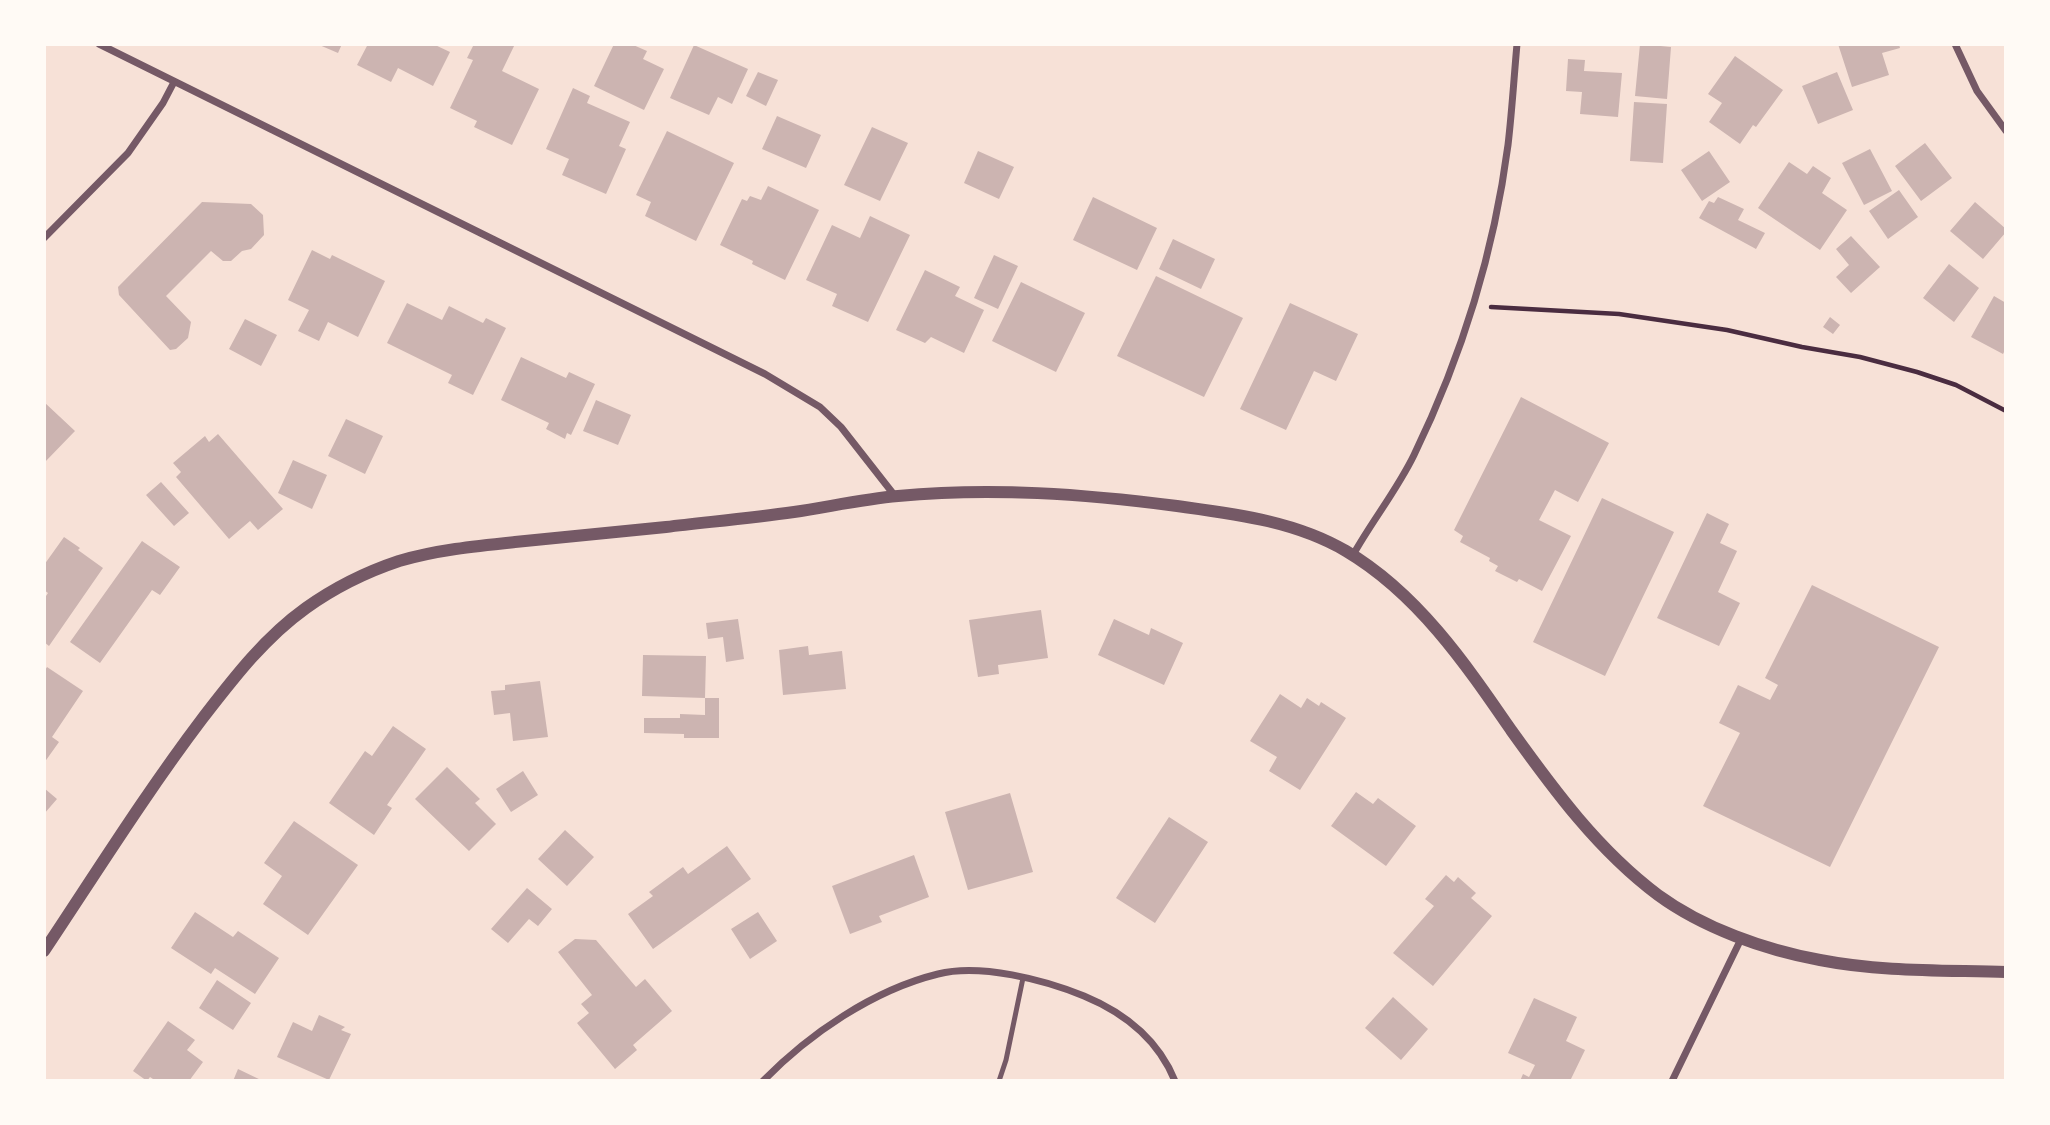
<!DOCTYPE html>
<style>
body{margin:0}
#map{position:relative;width:2050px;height:1125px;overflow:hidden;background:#f7e1d7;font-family:Commissioner,sans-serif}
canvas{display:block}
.frame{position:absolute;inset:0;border:46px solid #fffaf5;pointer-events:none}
</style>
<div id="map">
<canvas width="2050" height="1125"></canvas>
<div class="frame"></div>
</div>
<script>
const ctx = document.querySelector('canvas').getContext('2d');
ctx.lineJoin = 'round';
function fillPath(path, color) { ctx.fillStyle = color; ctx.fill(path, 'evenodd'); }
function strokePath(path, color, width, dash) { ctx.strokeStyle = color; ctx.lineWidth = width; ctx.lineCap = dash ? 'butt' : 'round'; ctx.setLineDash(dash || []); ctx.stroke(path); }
const building = new Path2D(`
 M317 44H342L338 53Z
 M368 44H433L450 52 433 86 398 68 391 82 357 65Z
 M474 44H515L502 71 539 89 512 145 474 127 477 121 450 108 473 60 467 58Z
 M614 44H631L647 51 643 59 664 69 644 110 594 86Z
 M1640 44 1671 47 1667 99 1635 96Z
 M1838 44H1899L1900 48 1882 53 1889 75 1852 87Z
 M694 45 748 69 732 104 718 97 709 115 670 98Z
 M1735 56 1783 90 1756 127 1753 125 1740 144 1709 122 1722 103 1708 94Z
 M1568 59 1585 60 1584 71 1622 73 1618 117 1580 114 1582 92 1566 91Z
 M758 72 778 80 766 106 746 96Z
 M1837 72 1853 110 1818 124 1802 86Z
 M573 88 590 96 587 103 630 122 619 146 626 149 606 194 562 175 569 159 546 149Z
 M1634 102 1667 104 1663 163 1630 161Z
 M777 116 821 135 806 168 762 149Z
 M872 127 908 143 880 201 844 185Z
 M667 131 734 163 696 241 645 216 651 202 636 195Z
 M1925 143 1952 178 1921 201 1895 166Z
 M1870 149 1892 191 1864 205 1842 163Z
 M978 151 1014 167 999 199 964 183Z
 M1709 151 1730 182 1702 201 1681 170Z
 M1789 162 1807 174 1813 166 1831 178 1822 193 1847 210 1820 250 1758 208Z
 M768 186 819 210 785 280 752 264 753 261 720 245 742 199 747 201 750 196 761 200Z
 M1899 190 1918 217 1888 239 1869 211Z
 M1093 197 1157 228 1137 270 1073 240Z
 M1718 197 1744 209 1738 220 1765 233 1756 249 1699 218 1709 201 1714 203Z
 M202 202 251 204 263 215 264 235 251 249 242 251 231 261H223L211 251 166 296 191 322 188 338 176 349 170 350 119 295 118 287Z
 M1975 202 2006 229V232L1983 259 1950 231Z
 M870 216 910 235 868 322 832 306 837 294 806 280 832 225 860 238Z
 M1851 236 1880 267 1851 293 1836 277 1849 265 1836 249Z
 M1173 239 1215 259 1201 289 1159 269Z
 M312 250 330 259 332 255 385 281 358 337 328 322 319 341 298 331 309 310 288 300Z
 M994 255 1018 266 998 309 974 298Z
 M1949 264 1979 288 1954 322 1923 298Z
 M925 270 960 287 955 296 984 310 964 353 931 337 925 343 896 330Z
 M1156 276 1243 318 1204 397 1117 356Z
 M1021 282 1085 313 1056 372 992 341Z
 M1994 296 2006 303V348L2003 354 1971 337Z
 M407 303 442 320 449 306 483 323 486 318 506 328 473 395 448 383 452 375 387 343Z
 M1290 303 1358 334 1336 381 1314 371 1286 430 1240 409Z
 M1830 317 1840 325 1833 334 1823 327Z
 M245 319 277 335 261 366 229 349Z
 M521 357 566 378 569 372 595 384 571 435 567 433 565 439 546 429 549 423 501 400Z
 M1521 397 1609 443 1578 502 1555 490 1539 520 1571 536 1542 591 1519 579 1517 582 1495 571 1498 566 1489 561 1490 558 1460 542 1463 536 1454 530Z
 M596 400 631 415 618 445 583 431Z
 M44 402 75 431 44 463Z
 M346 419 383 436 365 474 328 456Z
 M218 434 283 509 258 530 250 521 229 539 176 477 181 472 173 463 205 436 209 442Z
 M293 460 327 475 312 509 278 493Z
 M161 482 189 513 174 526 146 495Z
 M1602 498 1674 532 1605 676 1533 642Z
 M1707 513 1729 524 1720 543 1737 551 1718 592 1740 603 1719 646 1657 618Z
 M64 537 80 548 78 550 103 568 49 646 44 642V599L48 593 44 590V565Z
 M142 541 180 567 160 595 152 590 100 663 70 642Z
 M1812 585 1939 647 1830 867 1703 806 1740 733 1719 723 1738 685 1770 700 1778 685 1765 678Z
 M1041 610 1048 658 998 665 999 674 978 677 969 620Z
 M738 619 744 659 726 662 723 637 708 639 706 623Z
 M1114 619 1149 635 1151 628 1183 643 1164 685 1098 655Z
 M808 646 809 655 842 651 846 689 783 695 779 650Z
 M643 655 706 656 705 698 642 696Z
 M47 667 83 691 52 737 59 742 44 763V672Z
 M540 681 548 737 513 741 510 713 494 715 491 691 505 690V685Z
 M1280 694 1301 708 1307 698 1319 706 1321 702 1346 718 1300 790 1269 771 1277 757 1250 741Z
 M705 698H719V738H684V734L644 733V718H680V714L705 715Z
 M393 726 426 749 387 805 392 808 374 835 329 803 365 751 372 756Z
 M447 767 480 799 475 803 496 824 469 851 415 799Z
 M523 771 538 795 511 812 496 789Z
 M44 788 57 799 44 814Z
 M1356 792 1373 804 1378 798 1416 826 1386 866 1331 826Z
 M1010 793 1033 872 968 890 945 812Z
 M1169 817 1208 842 1155 923 1116 898Z
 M294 821 358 865 308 935 263 904 282 876 264 863Z
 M565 830 594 857 567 886 538 859Z
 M727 846 751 879 653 949 628 914 653 896 649 892 683 867 688 874Z
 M914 855 929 897 879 916 882 922 850 934 832 886Z
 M1446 875 1454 882 1458 877 1476 893 1471 898 1492 916 1433 986 1393 953 1434 906 1425 899Z
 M527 888 552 909 538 926 529 919 508 943 491 929Z
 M195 912 233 937 238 931 279 958 255 994 215 968 211 974 171 948Z
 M758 912 777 941 750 959 731 929Z
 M575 939 596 940 636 987 645 979 672 1011 633 1045 637 1050 615 1069 577 1023 589 1013 581 1004 592 995 558 952Z
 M217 980 251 1003 233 1030 199 1008Z
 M1393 997 1428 1029 1401 1060 1365 1028Z
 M1534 998 1577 1017 1566 1041 1585 1050 1570 1081H1520L1523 1074 1529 1077 1535 1065 1508 1053Z
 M319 1015 345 1027 341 1030 351 1034 329 1080 277 1057 293 1022 312 1031Z
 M168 1021 195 1040 187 1050 203 1062 189 1081H156L150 1077 147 1081 133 1071Z
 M238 1069 263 1081H233Z`);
const path = new Path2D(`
 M1491 307 1619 314 1727 330 1802 347 1860 357 1917 372 1956 385 2006 411`);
const service = new Path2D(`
 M999 1081 1006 1060 1023 978`);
const minor = new Path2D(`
 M99 44 765 374 820 407 841 427 895 496
 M1955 44 1977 91 2006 131
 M44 238 128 153 163 103 174 82
 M1353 555C1372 521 1397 490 1414 455 1461 358 1494 252 1508 145 1512 111 1514 77 1517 44
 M763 1081C809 1034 873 990 938 974 980 963 1045 980 1084 996 1125 1013 1158 1039 1175 1081
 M1672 1081 1741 939`);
const tertiary = new Path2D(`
 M44 951C96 873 146 793 202 719 233 679 264 638 306 608 334 588 366 572 399 561 436 550 476 546 515 542 565 537 615 532 666 527 708 522 751 518 794 512 828 507 863 499 898 496 992 487 1084 494 1177 506 1235 514 1295 521 1346 551 1417 593 1465 663 1511 730 1554 790 1598 850 1658 895 1703 928 1765 950 1820 960 1881 972 1945 970 2006 972`);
fillPath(building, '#ccb4b1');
strokePath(path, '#4a2c40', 4.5);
strokePath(service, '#755966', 5);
strokePath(minor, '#755966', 7);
strokePath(tertiary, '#755966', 12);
</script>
